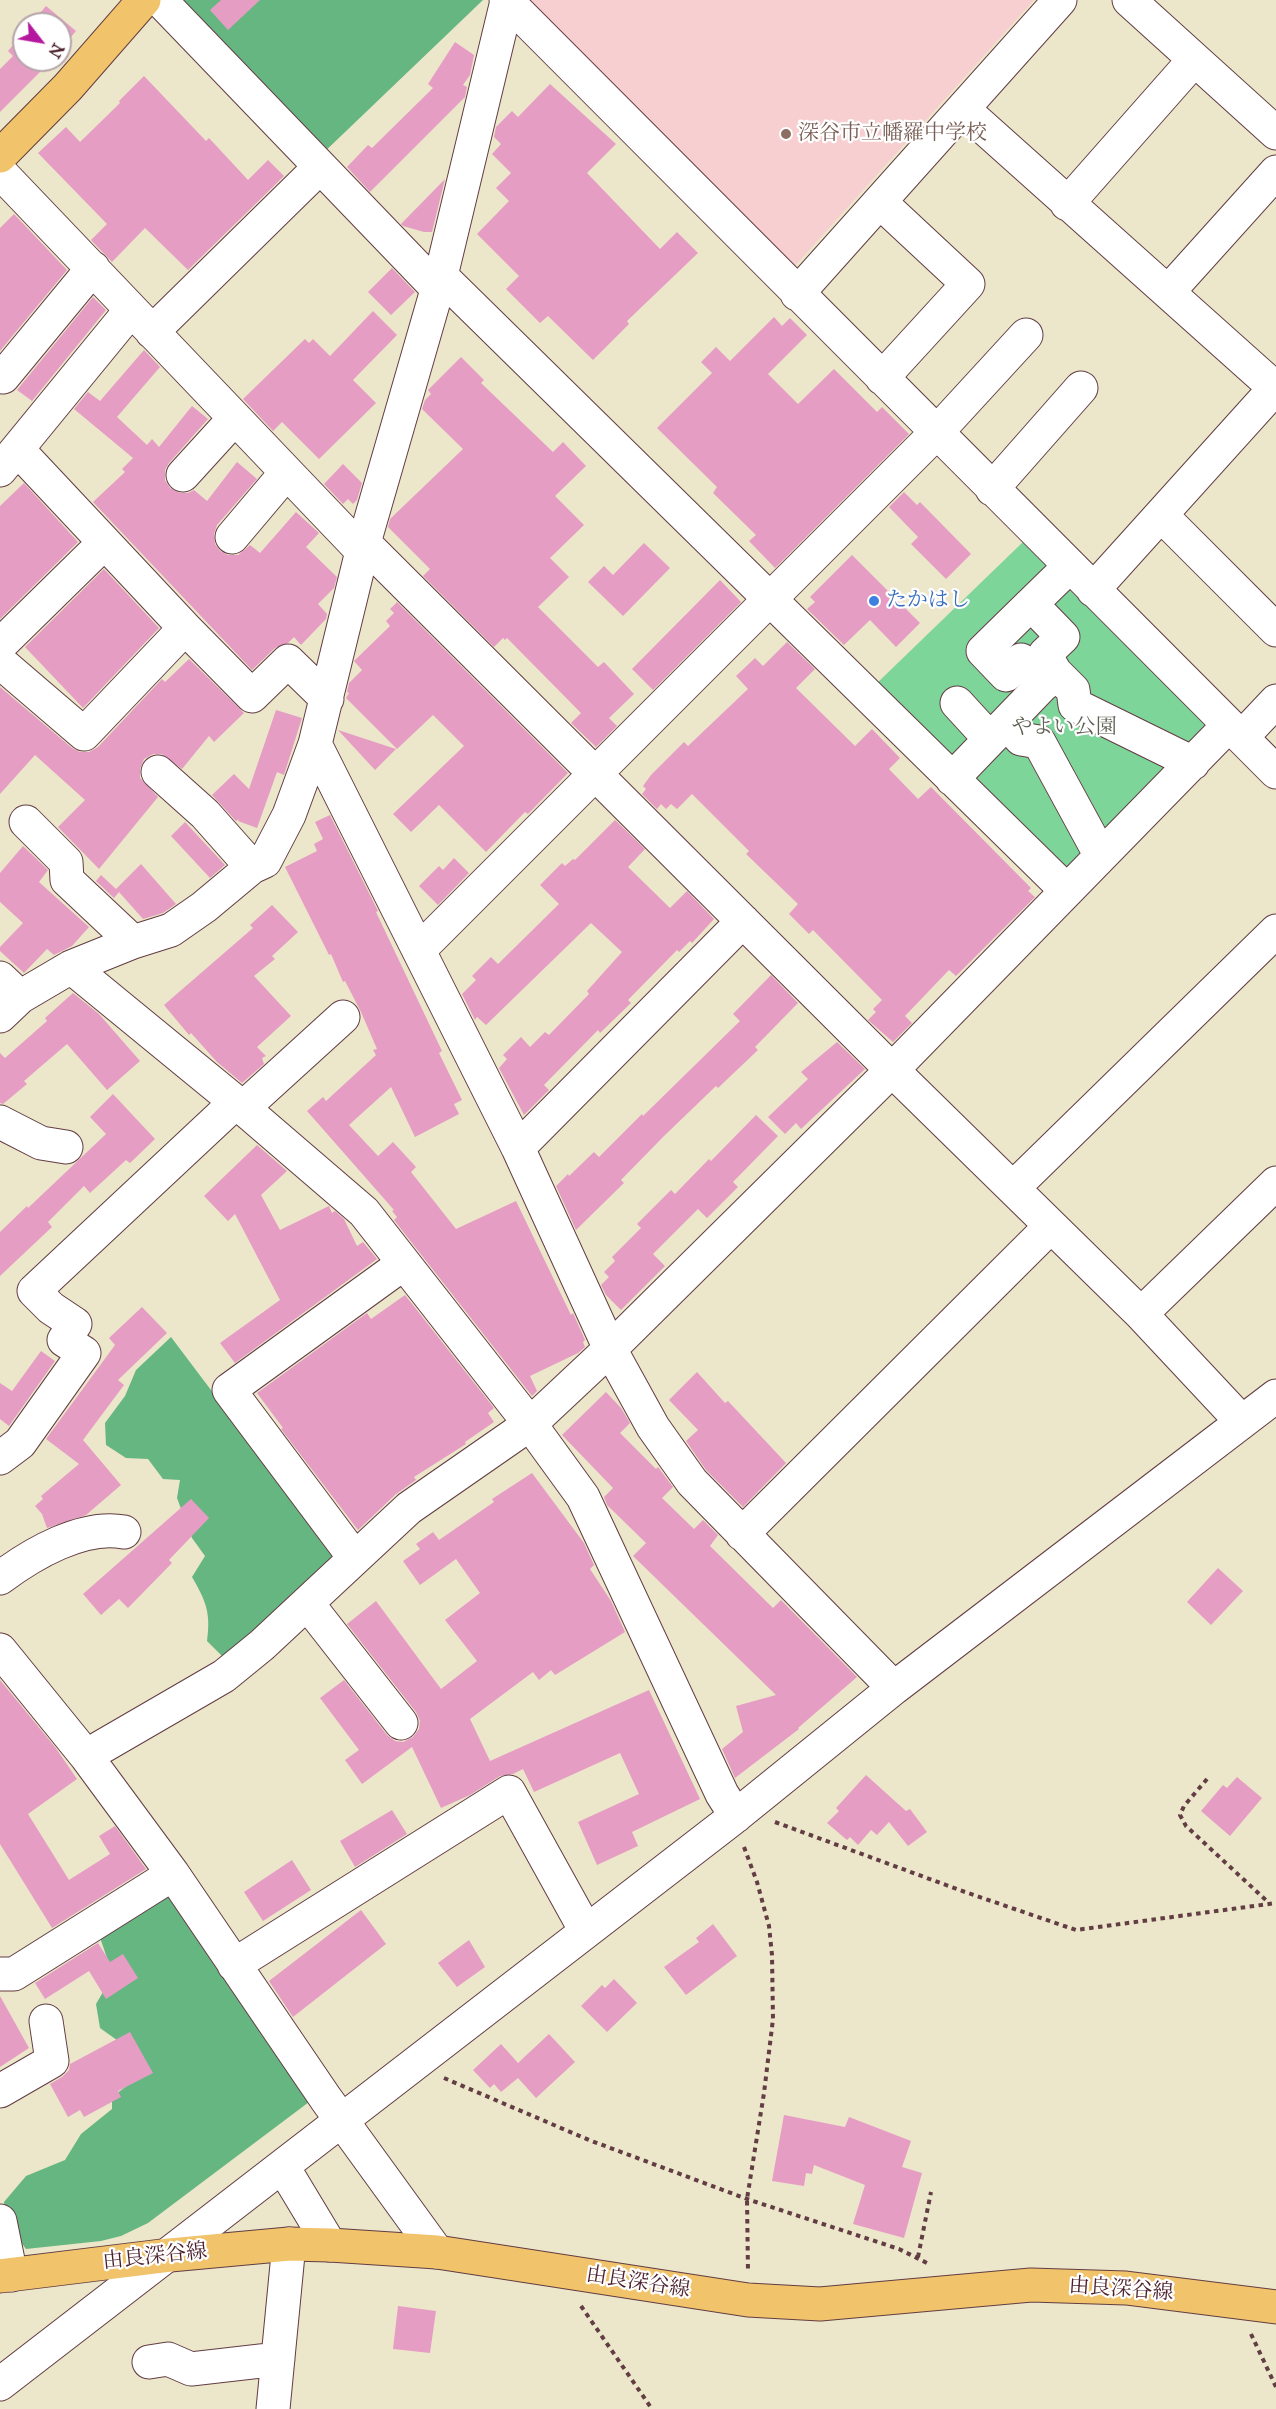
<!DOCTYPE html>
<meta charset="utf-8">
<style>
body{margin:0}
#map{position:relative;width:1276px;height:2409px;overflow:hidden;background:#ece6ca;font-family:"IM FELL Great Primer",serif}
canvas{display:block}
.north{position:absolute;left:12px;top:12px;width:60px;height:60px;box-sizing:border-box;background:#fff;border:2px solid #b7a5aa;border-radius:50%;rotate:121deg;font-size:16px;font-weight:700;line-height:24px;text-align:center;color:#4a1f2b}
.north::after{content:'';display:block;margin:auto;width:21px;height:27px;background:#b5179e;clip-path:polygon(50% 0,100% 100%,50% 72%,0 100%)}
</style>
<div id="map">
<canvas width="1276" height="2409"></canvas>
<div class="north">N</div>
</div>
<script>
const ctx = document.querySelector('canvas').getContext('2d');
ctx.lineJoin = 'round';
function fillPath(path, color) { ctx.fillStyle = color; ctx.fill(path, 'evenodd'); }
function strokePath(path, color, width, dash) { ctx.strokeStyle = color; ctx.lineWidth = width; ctx.lineCap = dash ? 'butt' : 'round'; ctx.setLineDash(dash || []); ctx.stroke(path); }
function drawText(font, color, halo, rows, align = 'center') {
  ctx.font = font + ' "IM FELL Great Primer","Noto Serif JP",serif'; ctx.lineWidth = 4.5; ctx.setLineDash([]); ctx.textBaseline = 'middle'; ctx.strokeStyle = halo; ctx.fillStyle = color; for (const [text, x, y, turn = 0] of rows) {
    ctx.save(); ctx.translate(x, y); ctx.rotate((+turn || 0) * Math.PI / 180); ctx.textAlign = isNaN(turn) ? turn : align; if (halo) ctx.strokeText(text, 0, 0); ctx.fillText(text, 0, 0); ctx.restore();
  }
}
const built = new Path2D(`
 M524 0H1034L794 267Z`);
const green = new Path2D(`
 M1023 542 1205 721 1204 734 1071 870 1057 869 874 686Z`);
const forest = new Path2D(`
 M172 0H483L319 157Z
 M171 1337 336 1556 227 1661 207 1641C211 1613 206 1601 192 1577L205 1556 192 1538 177 1498 180 1480 163 1479 148 1459 126 1458 106 1445 105 1423 125 1396 136 1370Z
 M173 1894 313 2099 148 2223 121 2236 101 2241 26 2249 8 2225 4 2202 26 2176 65 2160 81 2134 112 2109V2097L140 2076 135 2053 100 2028 96 2004 113 1975 98 1932Z`);
const building = new Path2D(`
 M221 0H260L228 30 210 10Z
 M46 6 76 31 60 50V24H31Z
 M24 32V60H52L0 112V69L13 56 8 51Z
 M455 42 474 55 470 75 463 85 467 87 465 97 370 192 347 167 368 145 372 148 433 88 428 84Z
 M144 76 206 141 209 138 248 180 268 160 284 176 188 270 145 228 112 262 91 240 107 224 38 153 66 127 80 142 120 103 119 101Z
 M550 84 616 144 587 173 660 249 677 232 698 253 627 321 629 324 593 360 548 316 540 323 506 289 519 276 477 234 509 201 496 188 511 173 492 154 501 144 494 137 496 127 512 111 518 117Z
 M445 179 432 232H424L403 226 401 224Z
 M14 214 67 270 0 351V228Z
 M392 268 415 292 391 315 368 292Z
 M93 297 106 310 32 401 17 390Z
 M373 311 397 335 353 380 376 403 319 459 282 422 273 431 243 399 305 339 309 343 313 339 330 356Z
 M774 317 782 326 790 318 807 335 768 374 798 404 834 369 877 412 882 407 909 434 775 568 749 541 756 535 713 493 717 487 657 428 712 373 701 362 716 347 730 361Z
 M144 350 160 367 117 417 147 445 152 439 159 447 192 406 208 419 169 463 165 470V480L170 488 180 493H188L194 490 207 501 237 462 257 479 217 525 214 534 215 544 220 551 228 555H238L250 545 260 553 296 512 319 533 306 547 337 577 334 588 318 604 327 614 326 619 301 645 294 637 288 643 275 648 252 670 93 502 125 472 122 469 133 458 74 409 88 392 100 401Z
 M461 357 484 380 481 383 553 452 563 442 586 466 555 496 584 525 550 558 569 577 538 607 598 667 604 662 634 694 609 718 617 726 596 747 571 723 581 713 507 638 505 640 503 638 494 647 423 576 430 569 388 527 390 519 463 449 422 409 425 400 431 394 428 390Z
 M343 464 362 483 357 500 353 504 348 499 343 504 324 484Z
 M24 483 78 542 0 619V506Z
 M904 492 917 505 920 502 971 554 946 579 911 544 918 537 889 507Z
 M644 543 670 568 623 616 588 582 604 566 613 575Z
 M852 555 920 623 896 647 870 620 844 645 807 609 815 602 810 597Z
 M104 569 159 628 83 708 25 647Z
 M720 580 741 602 653 690 632 669Z
 M397 602 568 773 528 814 525 812 486 852 439 805 411 832 393 814 464 746 433 715 397 749 346 698 349 693 347 692 349 683 362 670 354 661 390 626 386 621 394 613 390 609Z
 M787 642 815 669 796 688 855 746 872 729 900 758 889 769 918 799 931 787 1031 888 1028 891 1035 897 956 976 949 970 905 1016 912 1023 893 1042 868 1020 876 1012 873 1009 882 1000 813 930 809 934 789 914 798 904 746 854 749 851 692 794 677 809 671 804 666 809 661 804 657 809 642 794 646 789 643 786 651 775 684 742 688 746 748 689 736 676 755 658 763 666Z
 M189 659 244 713 214 742 209 736 182 769 162 754H153L144 759 140 769V778L158 797 99 869 58 827 85 800 35 755 0 794V687L72 748 80 752H89L98 747 162 679 165 682Z
 M276 710 302 718 284 775 277 772 257 828 238 821 239 819 236 821 212 795 234 774 249 789Z
 M338 730 396 749 375 770Z
 M330 815 378 911 376 912 442 1051 439 1053 462 1100 454 1104 459 1114 415 1137 391 1087 349 1125 378 1156 393 1142 416 1167 411 1172 456 1229 516 1201 571 1315 573 1313 585 1340 583 1342 585 1347 578 1353 530 1376 537 1391 532 1396 394 1220 397 1217 392 1211 394 1210 307 1111 323 1097 326 1101 376 1055 373 1050 377 1049 361 1012 345 981 343 982 331 954 329 955 285 867 317 851 314 844 323 839 315 822Z
 M615 820 645 849 628 867 670 908 687 891 714 919 692 943 690 941 679 952 677 950 628 1000 631 1003 600 1033 598 1030 544 1085 549 1090 524 1115 499 1068 507 1059 503 1055 521 1037 530 1047 545 1032 549 1035 589 994 587 991 622 952 591 923 486 1025 477 1017 475 1020 462 994 476 980 472 976 491 957 498 964 559 904 540 885 562 863 565 866 573 859 575 860Z
 M185 822 225 865 210 878 171 836Z
 M23 846 48 870 39 882 89 927 72 946 54 955 47 949 24 973 0 951V947L23 923 0 902V873Z
 M454 858 469 873 438 905 419 886 439 866 443 870Z
 M141 864 176 904 163 913 143 919 119 892 114 898 96 881 101 875 116 889Z
 M272 905 298 932 272 956 275 959 254 976 291 1016 257 1047 266 1056 262 1058 264 1064 242 1083 217 1062 191 1033 189 1035 164 1005 253 928 250 925Z
 M771 975 798 1003 755 1047 758 1050 718 1088 716 1086 664 1136 621 1180 624 1183 576 1230 556 1186 568 1174 569 1176 594 1152 599 1157 642 1114 643 1116 740 1021 733 1014Z
 M73 993 99 1014 140 1061 107 1090 67 1044 24 1081 27 1084 3 1104 0 1103V1053L5 1058 47 1021 45 1018Z
 M837 1042 865 1069 801 1129 796 1123 785 1134 768 1117 808 1079 801 1072Z
 M113 1094 155 1139 130 1163 126 1160 90 1193 84 1186 48 1222 52 1227 0 1276V1232L27 1206 28 1208 106 1134 90 1117Z
 M756 1115 778 1136 733 1182 738 1187 707 1218 698 1209 653 1254 665 1266 621 1310 606 1295 601 1285 609 1277 604 1272 615 1261 612 1257 641 1228 637 1224 671 1190 675 1194 709 1159 711 1161Z
 M257 1145 287 1171 261 1195 280 1230 329 1206 332 1213 335 1211 344 1219 357 1246 363 1242 377 1259 235 1363 220 1343 280 1300 235 1214 228 1221 204 1196Z
 M405 1295 494 1408 488 1413 494 1422 465 1442 466 1444 414 1477 416 1480 396 1494 358 1530 281 1429 283 1428 257 1393 367 1313 371 1319Z
 M142 1307 167 1333 118 1380 124 1385 83 1440 121 1485 86 1515 47 1528 42 1514 35 1506 43 1499 41 1496 79 1464 46 1439 115 1345 109 1338Z
 M41 1351 55 1361 9 1426 0 1419V1383L12 1391Z
 M697 1372 725 1403 728 1401 786 1463 743 1507 706 1470 686 1441 698 1430 669 1400Z
 M606 1392 621 1408 630 1423 620 1433 656 1469 658 1467 673 1487 662 1498 694 1529 703 1520 718 1535 710 1546 773 1608 781 1600 857 1677 798 1728 799 1729 735 1778 722 1749 743 1732 736 1706 776 1695 633 1556 646 1543 607 1505 604 1497 613 1488 562 1435Z
 M532 1473 584 1543 594 1565 590 1569 611 1601 625 1632 555 1675 551 1670 539 1680 533 1672 470 1719 490 1761 649 1690 700 1799 632 1832 638 1846 597 1865 578 1822 639 1794 620 1753 534 1792 523 1769 513 1774 500 1776 470 1795 441 1808 412 1747 362 1784 345 1760 359 1750 320 1698 344 1680 387 1735 395 1741 403 1742 413 1737 419 1729 420 1721 416 1712 347 1624 376 1601 441 1689 477 1661 445 1620 480 1593 456 1559 420 1585 403 1561 420 1549 416 1544 433 1532 439 1540 494 1502 492 1499Z
 M191 1499 209 1518 169 1560 172 1563 128 1608 119 1599 101 1615 83 1594Z
 M1218 1568 1243 1591 1211 1625 1187 1602Z
 M0 1680 55 1747 77 1779 28 1814 69 1880 110 1854 99 1836 115 1826 146 1869 52 1928 0 1844Z
 M866 1775 906 1811 910 1809 927 1832 908 1846 889 1822 877 1835 871 1830 858 1845 850 1837 847 1840 827 1823 839 1811 836 1808Z
 M1237 1777 1262 1798 1230 1836 1201 1811 1223 1785 1227 1788Z
 M392 1810 407 1834 355 1867 340 1841Z
 M292 1860 311 1890 263 1921 244 1892Z
 M361 1910 386 1944 293 2017 269 1981Z
 M713 1924 737 1956 686 1995 664 1967 699 1942 696 1938Z
 M469 1940 485 1967 457 1987 438 1963Z
 M98 1943 110 1962 123 1954 138 1978 106 1999 89 1971 45 1999 35 1983Z
 M614 1979 637 2003 607 2032 581 2006 602 1985 605 1988Z
 M0 1996 29 2048 0 2067Z
 M130 2032 153 2073 118 2091 121 2097 84 2117 80 2110 68 2117 50 2084 62 2077 69 2070 70 2064Z
 M549 2034 575 2062 536 2098 518 2078 501 2092 494 2084 490 2088 473 2070 501 2044 518 2063Z
 M784 2115 845 2127 849 2117 911 2141 902 2167 922 2173 904 2238 853 2224 865 2185 814 2165 812 2174 806 2173 804 2186 772 2181Z
 M398 2306 436 2311 430 2353 393 2349Z`);
const path = new Path2D(`
 M1207 1779 1184 1806 1180 1815 1186 1826 1269 1903
 M775 1822 965 1892 1076 1930 1276 1903
 M744 1847 757 1882 769 1926 772 1955 773 2019 764 2093 747 2199 748 2272
 M444 2078 589 2140 747 2199 899 2249 929 2264
 M918 2257 931 2192
 M581 2306 652 2409
 M1251 2334 1276 2387`);
const minor = new Path2D(`
 M160 0 437 288
 M506 0 1276 772
 M1129 0 1276 133
 M963 109 1275 388
 M0 172 362 551
 M880 202 968 284 882 378
 M1067 204 1194 60
 M441 276 1067 891
 M1168 292 1276 172
 M797 294 1060 0
 M152 332 320 167
 M3 377 93 268
 M18 450 185 628
 M0 470 131 310
 M183 475 234 419
 M992 489 1081 388
 M1161 515 1276 630
 M232 537 286 473
 M364 543 892 1070 1141 1314 1242 1422
 M1070 566 1031 604 1063 637 1045 654 1055 672 1073 690 1075 705 1193 763
 M1093 590 1276 387
 M1031 604 983 651 1006 675 1021 660 1044 684
 M0 645 104 543
 M0 662 84 734 185 628 252 696 288 661 327 699
 M957 703 990 739
 M1006 723 1021 739 1039 742 1101 856
 M1242 737 1276 701
 M315 744 518 1148 610 1349 653 1427 692 1482 894 1688
 M158 772 205 814 252 867
 M952 779 1055 672
 M26 822 66 862 67 880 133 942
 M419 950 936 433 1026 335
 M71 967 243 1108 364 1212 530 1424 583 1497 722 1794 736 1816
 M0 978 20 997
 M0 1016 20 997 71 967 133 942 171 930 204 907 252 867 265 861 289 815 315 744 364 543 441 276 507 1
 M243 1108 343 1017
 M0 1122 41 1143 66 1147
 M518 1148 743 921
 M1013 1188 1276 931
 M1141 1314 1276 1183
 M0 1458 20 1443 84 1353 64 1340 75 1324 51 1308 34 1291 236 1102
 M742 1534 1051 1226
 M354 1557 229 1390 403 1264
 M0 1578C32 1554 83 1524 124 1532
 M307 1603 401 1723
 M0 1650 86 1756 173 1874 326 2099 437 2252
 M86 1756 224 1676 262 1645 409 1508 530 1424 610 1349 892 1070 1229 725
 M234 1965 509 1792 586 1931
 M0 1974H14L173 1874
 M0 2091 52 2061 46 2021
 M283 2167 330 2245
 M0 2221 11 2275
 M149 2362 168 2359 191 2369 278 2359
 M0 2384 732 1819 894 1688 1276 1396
 M273 2409 289 2244`);
const major = new Path2D(`
 M0 156 68 87 144 0
 M0 2276 170 2255 289 2244 330 2245 437 2252 748 2300 820 2304 1031 2285 1126 2288 1276 2307`);
const markers = [
 [786,134,6,"#8d6e63"],
 [874,601,6,"#3f7fe0"]
];
const educationNames = [
 ["深谷市立幡羅中学校",798,134]
];
const shopNames = [
 ["たかはし",886,601]
];
const parkNames = [
 ["やよい公園",1064,728]
];
const streetNames = [
 ["由良深谷線",155,2257,-6],
 ["由良深谷線",638,2283,9],
 ["由良深谷線",1121,2290,4]
];
fillPath(built, '#f7cfd1');
fillPath(green, '#7ed59a');
fillPath(forest, '#66b682');
fillPath(building, '#e69dc4');
strokePath(minor, '#623d43', 35);
strokePath(major, '#623d43', 35);
strokePath(path, '#623d43', 4, [4.5, 4.5]);
strokePath(minor, '#fff', 33);
strokePath(major, '#f1c36a', 33);
for (const [x, y, r, color] of markers) { const dot = new Path2D(); dot.arc(x, y, r, 0, 2 * Math.PI); ctx.fillStyle = color; ctx.fill(dot); strokePath(dot, '#fff', 2); }
drawText('21px', '#785e54', '#fff', educationNames, 'left');
drawText('21px', '#366cbe', '#fff', shopNames, 'left');
drawText('21px', '#5c5f52', '#fff', parkNames);
drawText('21px', '#4a1f2b', '#fff', streetNames);
</script>
